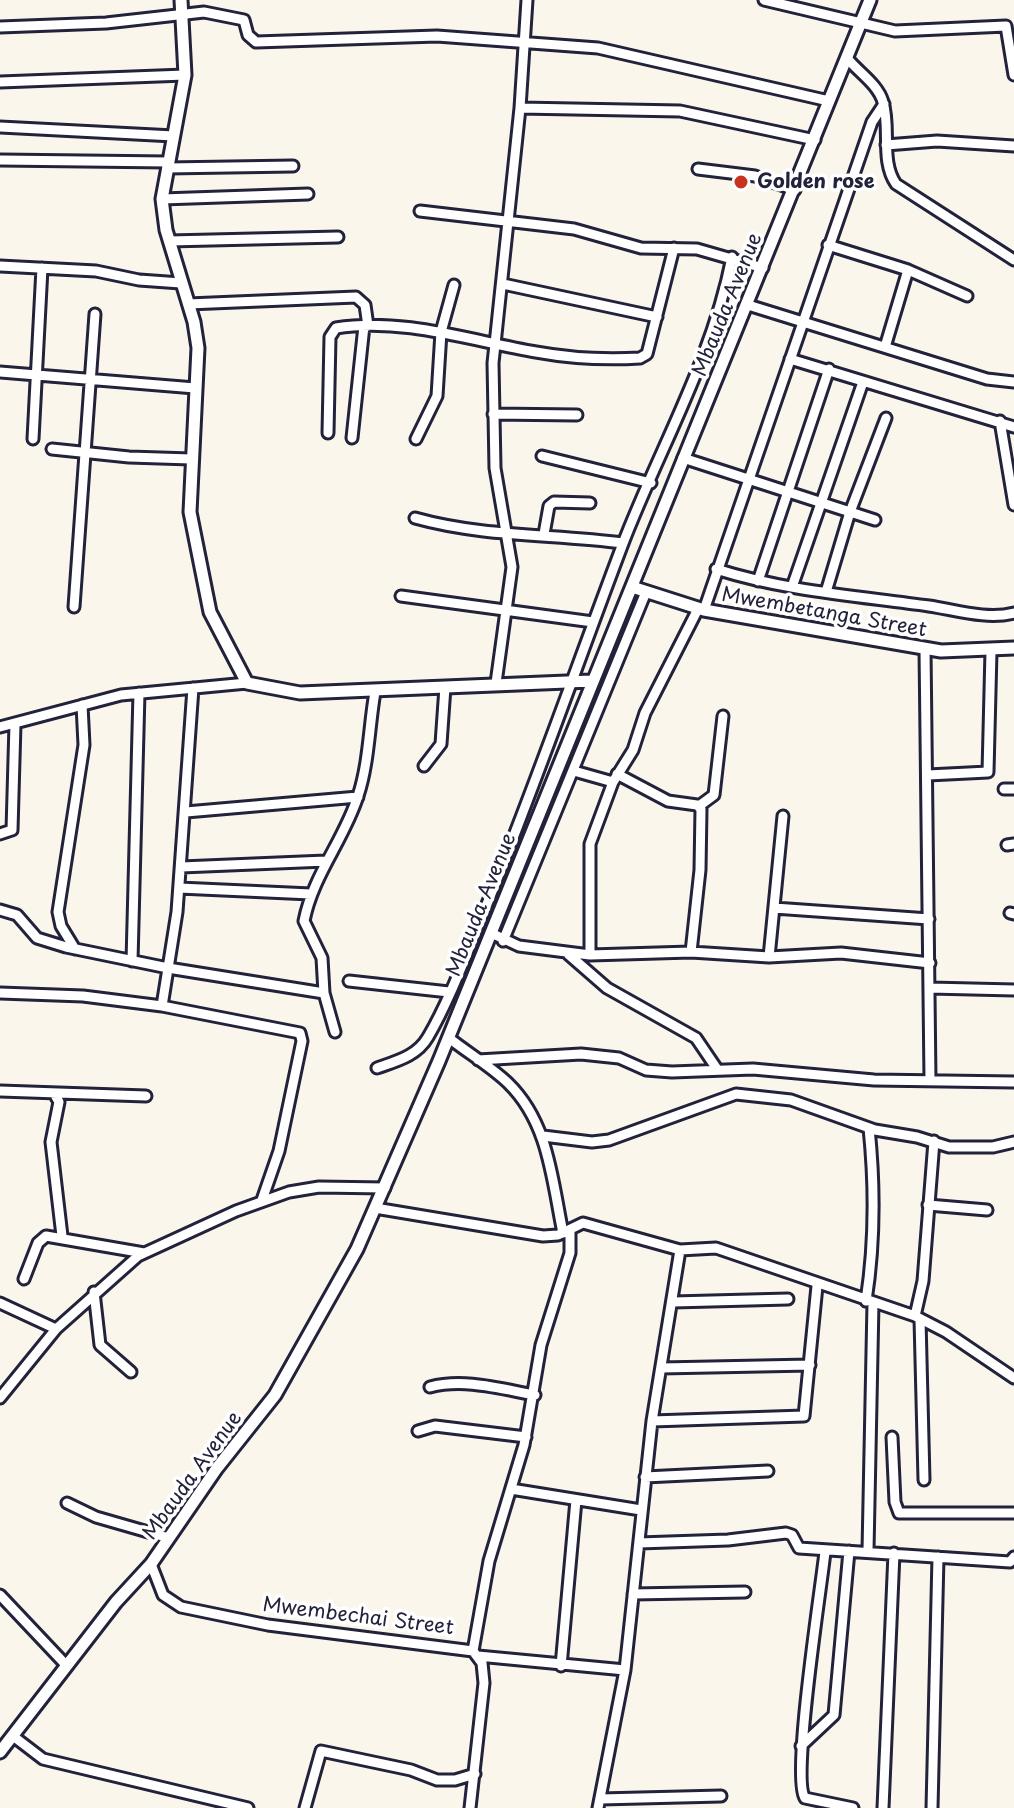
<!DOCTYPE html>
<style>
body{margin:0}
canvas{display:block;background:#fbf6ec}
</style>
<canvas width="1014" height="1808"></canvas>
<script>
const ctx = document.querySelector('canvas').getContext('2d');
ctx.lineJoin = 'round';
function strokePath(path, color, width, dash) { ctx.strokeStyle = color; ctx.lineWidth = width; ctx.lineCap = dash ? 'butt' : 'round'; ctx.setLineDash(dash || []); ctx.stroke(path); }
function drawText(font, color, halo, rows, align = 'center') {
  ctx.font = font + ' "Playpen Sans",sans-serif'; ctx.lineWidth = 7; ctx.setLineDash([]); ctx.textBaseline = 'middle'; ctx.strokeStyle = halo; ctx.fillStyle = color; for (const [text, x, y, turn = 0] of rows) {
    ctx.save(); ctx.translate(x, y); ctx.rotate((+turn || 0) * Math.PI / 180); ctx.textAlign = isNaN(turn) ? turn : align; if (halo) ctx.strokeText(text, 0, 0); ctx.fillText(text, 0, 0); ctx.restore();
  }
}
const minor = new Path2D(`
 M764 0 895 31 1006 26 1014 75
 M0 27 106 23 204 12 244 20 248 35 256 42 437 36 598 48 829 101
 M847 58C858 72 878 84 883 102 891 128 880 161 896 184L1014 260
 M0 82 185 75
 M520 108 680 111 815 140
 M0 127 174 136
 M886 145 937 141 1014 146
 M0 160 168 162
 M167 168 293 166
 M698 169 755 176 795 190
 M162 199 308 194
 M420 211 574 229 641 248 697 249 763 268
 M169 241 338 237
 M828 245 908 270 967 296
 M0 266 96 271 139 280 181 283
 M503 284 657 317
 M188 304 356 297 365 305 368 326
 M748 305 987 379 1014 382
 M885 347 908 270
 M790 359 1014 427
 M0 372 195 388
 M493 414 577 415
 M1000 421 1014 505
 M328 433 330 337 336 328C402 317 472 341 536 352 569 358 607 360 640 358L647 354 674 248
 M352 438 364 326
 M33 439 42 268
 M416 439 437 396 441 332 454 285
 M52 449 129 457 191 459
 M542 456 651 483
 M683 458 875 520
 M415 518C483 537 553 534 623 543
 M544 534 549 506 554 502 590 503
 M716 569C785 591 858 596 929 606 956 610 987 620 1014 613
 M758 581 829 369
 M792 587 863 382
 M826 592 850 512 886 418
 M401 596 593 622
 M74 607 95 314
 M704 610 872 122 884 104
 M925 649 930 1080
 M496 683 512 567 495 468 493 363 520 108 527 0
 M0 727 121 695 247 683
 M424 766 441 744 445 687
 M574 771 613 782
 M617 774 668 801 697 805 701 809 700 870 691 952
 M928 775 988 772 991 651
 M1004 789H1014
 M699 806 714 795 723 716
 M186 812 358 797
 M0 834 12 830 15 724
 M1007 845 1014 844
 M181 867 326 861
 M179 888 311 894
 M774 908 929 919
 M0 910 17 915 37 938 66 947 168 968 324 993
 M1010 913 1014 914
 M491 933 519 946 590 955 691 952 769 957 841 953 930 963
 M503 941 646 592
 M75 949 61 926 58 912 84 745 82 705
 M568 954 607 988 696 1038 717 1069
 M590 955V844L613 782 633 750 645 713 698 609
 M769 957 783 816
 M132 961 139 693
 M349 981 449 992
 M930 988 1014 990
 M0 993 83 996 162 1006 300 1033 302 1041 279 1151 262 1200
 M162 1006 177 912 193 688
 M335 1032 324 993 322 958 304 921C313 875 344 840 358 796 369 763 369 726 375 692
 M449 1038C468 1053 490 1066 508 1083 549 1123 552 1180 563 1233
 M478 1060 581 1054 619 1058 646 1070 672 1072 753 1069 874 1080 1014 1082
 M377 1068C397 1061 417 1056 428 1037 452 996 468 948 487 904 535 786 577 665 622 546 659 449 712 360 732 257
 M0 1091 146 1096
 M55 1095 59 1102 51 1142 62 1236
 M543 1136 592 1142 609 1140 736 1094 791 1100 875 1130 917 1137 949 1147H993L1014 1142
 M928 1205 987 1210
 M375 1208 543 1236 558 1235 583 1223 680 1250 716 1248 915 1316 946 1332 1014 1378
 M24 1279 38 1243 46 1236 144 1253
 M94 1292 100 1345 131 1372
 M866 1301C875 1243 875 1186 869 1128
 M673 1302 788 1299
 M0 1303 56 1329
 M915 1316 923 1281 934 1141
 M920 1319 924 1480
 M661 1368 810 1365
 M430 1387C464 1378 501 1389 535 1395
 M0 1398 56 1329 138 1256 236 1211 289 1192 319 1187 385 1188
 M652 1421 804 1416 817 1286
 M418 1431 435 1426 526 1437
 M892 1437 895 1502 899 1513H1014
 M645 1477 768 1471
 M511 1489 641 1510
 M67 1503 96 1517 169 1538
 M639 1543 728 1540 786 1533 792 1535 799 1548 1010 1562 1014 1557
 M868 1551 873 1303
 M825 1552C821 1589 791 1779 805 1798L853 1808
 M151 1564 163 1595 181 1607 268 1625 473 1651 482 1663 484 1683 470 1808
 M633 1594 745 1592
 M0 1595 67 1666
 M473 1651 489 1561 524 1445 541 1345 570 1253V1230
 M478 1656 625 1670
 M561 1666 576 1500
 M13 1736 43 1759 248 1808
 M801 1746 834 1715 849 1551
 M600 1799 721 1796
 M305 1808 321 1751 411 1770 437 1780H455L475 1774
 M598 1808 625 1670 652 1421 680 1250
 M883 1808 894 1553
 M932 1808 938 1557`);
const tertiary = new Path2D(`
 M181 0 185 75 162 199 166 230 194 322 198 348 190 512 210 612 247 683 300 693 591 681
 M632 587 704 610 941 651 1014 648
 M0 1752 116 1602 151 1564 217 1468 275 1395 357 1249 439 1061 870 0`);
const markers = [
 [741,182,8,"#c8321e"]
];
const poiNames = [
 ["Golden rose",757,182]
];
const streetNames = [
 ["Mbauda Avenue",728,305,-68],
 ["Mwembetanga Street",824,613,10],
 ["Mbauda Avenue",482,905,-68],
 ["Mbauda Avenue",193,1476,-54],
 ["Mwembechai Street",358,1617,7]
];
strokePath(minor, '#22223b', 15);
strokePath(tertiary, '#22223b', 17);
strokePath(minor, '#fff', 9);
strokePath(tertiary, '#fff', 11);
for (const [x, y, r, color] of markers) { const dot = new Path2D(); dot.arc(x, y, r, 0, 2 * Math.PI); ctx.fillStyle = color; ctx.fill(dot); strokePath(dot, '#fff', 3); }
drawText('bold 20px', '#22223b', '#fff', poiNames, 'left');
drawText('20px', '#22223b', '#fff', streetNames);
</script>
